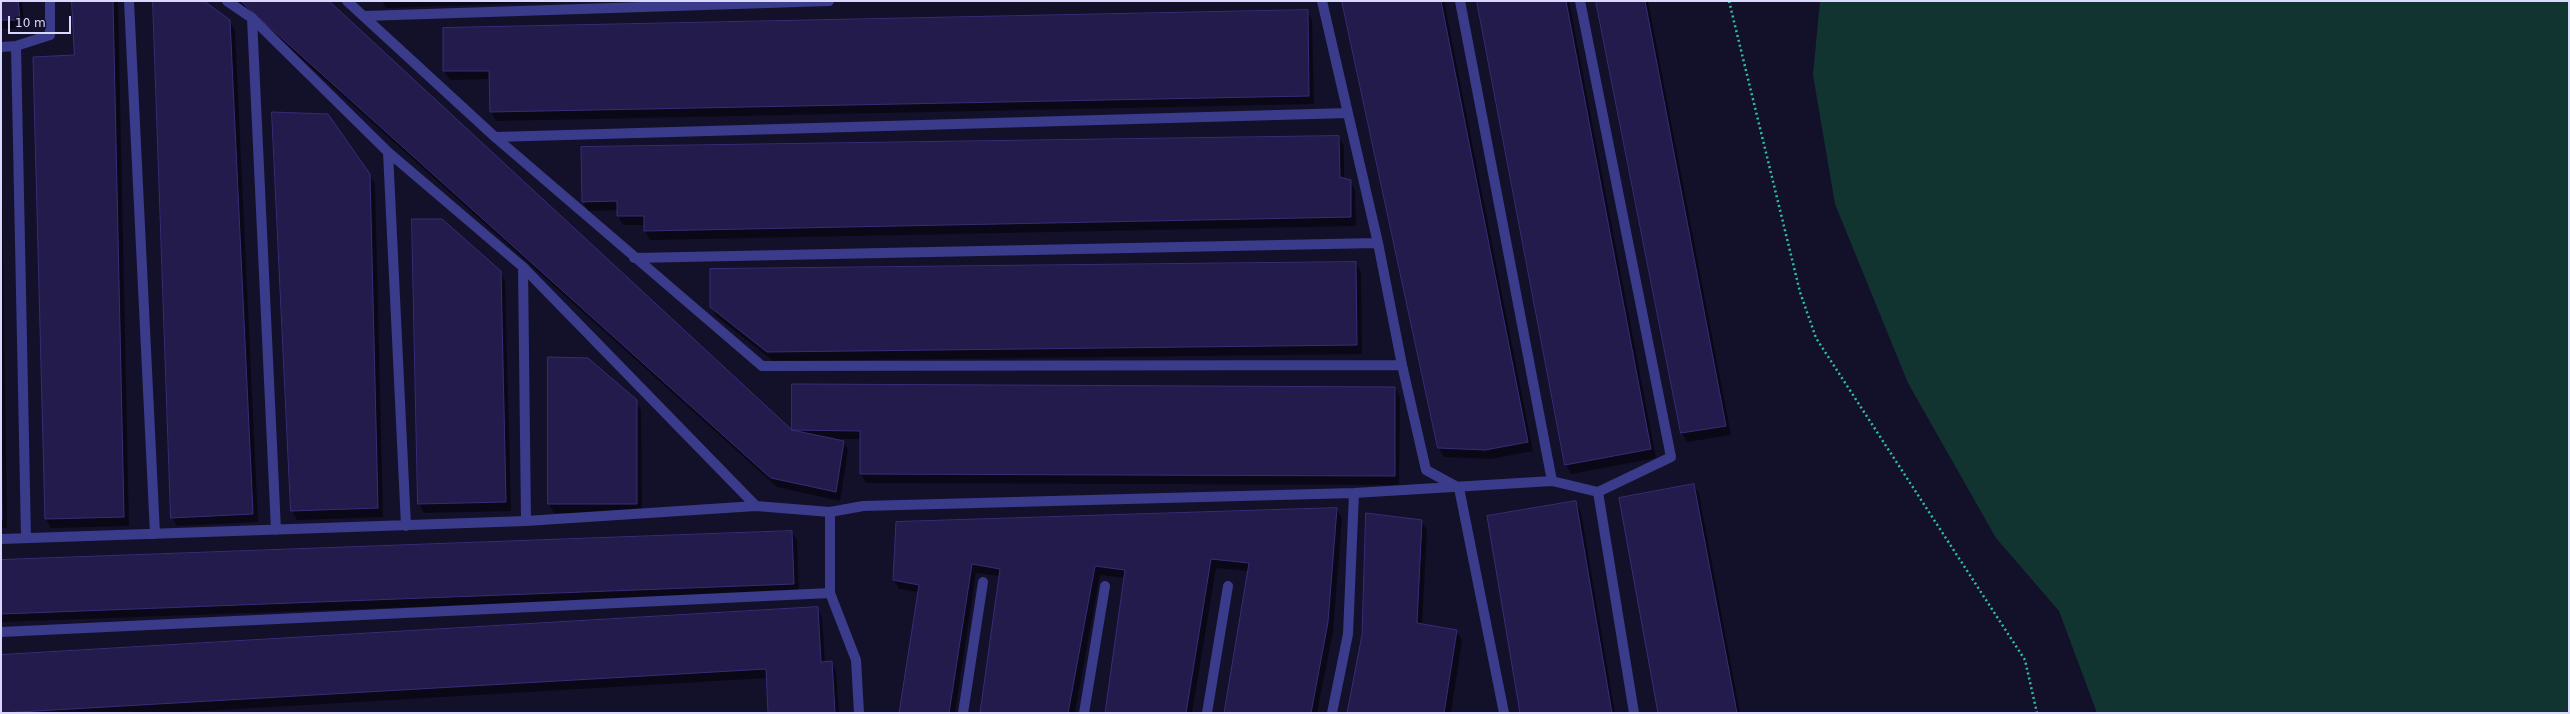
<!DOCTYPE html>
<style>
body{margin:0}
#map{position:relative;width:2570px;height:714px;overflow:hidden;background:#13102a;font-family:"DejaVu Sans",sans-serif}
canvas{display:block}
.frame{position:absolute;inset:0;border:2px solid #dad8ff;pointer-events:none}
.scale{position:absolute;left:8px;top:16px;width:63px;height:18px;box-sizing:border-box;border:2px solid #dad8ff;border-top:0;padding-left:5px;font-size:12px;line-height:14px;white-space:nowrap;color:#dad8ff;-webkit-text-stroke:3px #13102a;paint-order:stroke}
</style>
<div id="map">
<canvas width="2570" height="714"></canvas>
<div class="frame"></div>
<div class="scale">10 m</div>
</div>
<script>
const ctx = document.querySelector('canvas').getContext('2d');
ctx.lineJoin = 'round';
function fillPath(path, color) { ctx.fillStyle = color; ctx.fill(path, 'evenodd'); }
function strokePath(path, color, width, dash) { ctx.strokeStyle = color; ctx.lineWidth = width; ctx.lineCap = dash ? 'butt' : 'round'; ctx.setLineDash(dash || []); ctx.stroke(path); }
const green = new Path2D(`
 M1820 1H2569V713H2097L2059 611 1996 538 1908 383 1835 204 1813 75Z`);
const shadow = new Path2D(`
 M1 1H22L25 28 1 29Z
 M73 1H118L129 526 51 528 46 519 75 56Z
 M154 1H202L229 20 235 30 258 522 177 526 172 517Z
 M237 1H328L793 433V385L1395 388 1400 397 1399 485 866 483 861 474V439H837L843 442 848 450 840 501 777 487Z
 M382 1H583L386 8Z
 M1343 1H1444L1533 451 1491 459 1444 457 1439 448Z
 M1478 1H1569L1656 458 1571 474 1566 465Z
 M1597 1H1648L1731 435 1687 442 1682 433Z
 M1307 11 1312 20 1314 104 496 121 491 112 490 79 450 80 444 71Z
 M1 94 7 528H1Z
 M1339 137 1344 146V179L1350 181 1355 190 1356 226 650 240 645 231V225H623L618 216V210L588 211 583 202Z
 M369 175 375 184 383 517 297 520 292 511Z
 M1356 263 1361 272 1362 354 773 361 716 316 711 307Z
 M500 272 505 281 511 511 424 513 419 504Z
 M636 401 641 410 642 513H554L549 504Z
 M1694 485 1699 494 1740 713H1659Z
 M1576 503 1581 512 1615 713H1521Z
 M1336 509 1342 518 1333 632 1317 713H1225L1248 571 1216 568 1192 713H1106L1125 578 1100 575 1075 713H981L1000 576 976 573 955 713H900L919 592 899 589 894 580 897 523Z
 M1421 521 1427 530 1422 625 1456 631 1462 640 1451 713H1348Z
 M792 532 797 540 799 593 1 622V561Z
 M817 608 822 617 825 663 831 662 836 671 839 713H769L768 678 170 713H1V656Z`);
const building = new Path2D(`
 M1 1H18L20 20H1Z
 M72 1H113L124 517 45 519 33 57 74 55Z
 M153 1H204L230 20 253 514 171 518Z
 M241 1H329L792 430 844 441 836 492 771 478Z
 M1342 1H1441L1528 442 1485 450 1438 448Z
 M1477 1H1566L1651 449 1565 465Z
 M1596 1H1645L1726 426 1681 433Z
 M1308 10 1309 96 490 112 489 71H443V28Z
 M272 112 328 114 370 174 378 508 291 511Z
 M1339 136 1340 177 1351 180V217L644 231V216H617V201L582 202 581 147Z
 M412 219H442L501 271 506 502 418 504Z
 M1356 262 1357 345 767 352 710 307V269Z
 M548 357 588 358 637 400V504H548Z
 M792 384 1395 387V476L860 474V431L792 430Z
 M1 387 2 520H1Z
 M1694 484 1737 713H1658L1619 498Z
 M1576 501 1612 713H1520L1487 516Z
 M1337 508 1328 622 1311 713H1224L1249 563 1211 559 1186 713H1105L1125 570 1095 566 1068 713H980L1000 569 972 564 949 713H899L919 585 893 580 896 522Z
 M1366 513 1422 520 1417 623 1457 630 1444 713H1347L1362 635Z
 M792 531 794 584 1 614V560Z
 M818 607 821 662 832 661 835 713H768L766 669 1 713V655Z`);
const path = new Path2D(`
 M1729 1 1800 292 1816 338 2025 660 2037 713`);
const minor = new Path2D(`
 M129 1 155 534
 M227 1 252 18 388 152 523 267 756 506
 M347 1 495 137 762 366 1402 365
 M1322 1 1378 243 1402 365 1426 470 1459 488 1504 713
 M1460 1 1552 481
 M364 16 829 1
 M252 18 276 530
 M16 46 26 538
 M1 47 16 46 50 35V1
 M495 137 1348 113
 M388 152 406 526
 M634 258 1378 243
 M523 267 526 521
 M1598 492 1634 713
 M830 512 863 506 1354 493 1552 481 1598 492 1671 457 1580 1
 M1 539 526 521 756 506 830 512V593L856 660 859 713
 M1 632 830 593
 M963 713 983 582
 M1084 713 1105 586
 M1207 713 1228 586
 M1332 713 1348 634 1354 493`);
fillPath(green, '#123431');
fillPath(shadow, '#0007');
fillPath(building, '#221b4b');
strokePath(building, '#372d78', 1);
strokePath(path, '#2dbfad', 2.5, [2, 3]);
strokePath(minor, '#3a3b8a', 10);
</script>
